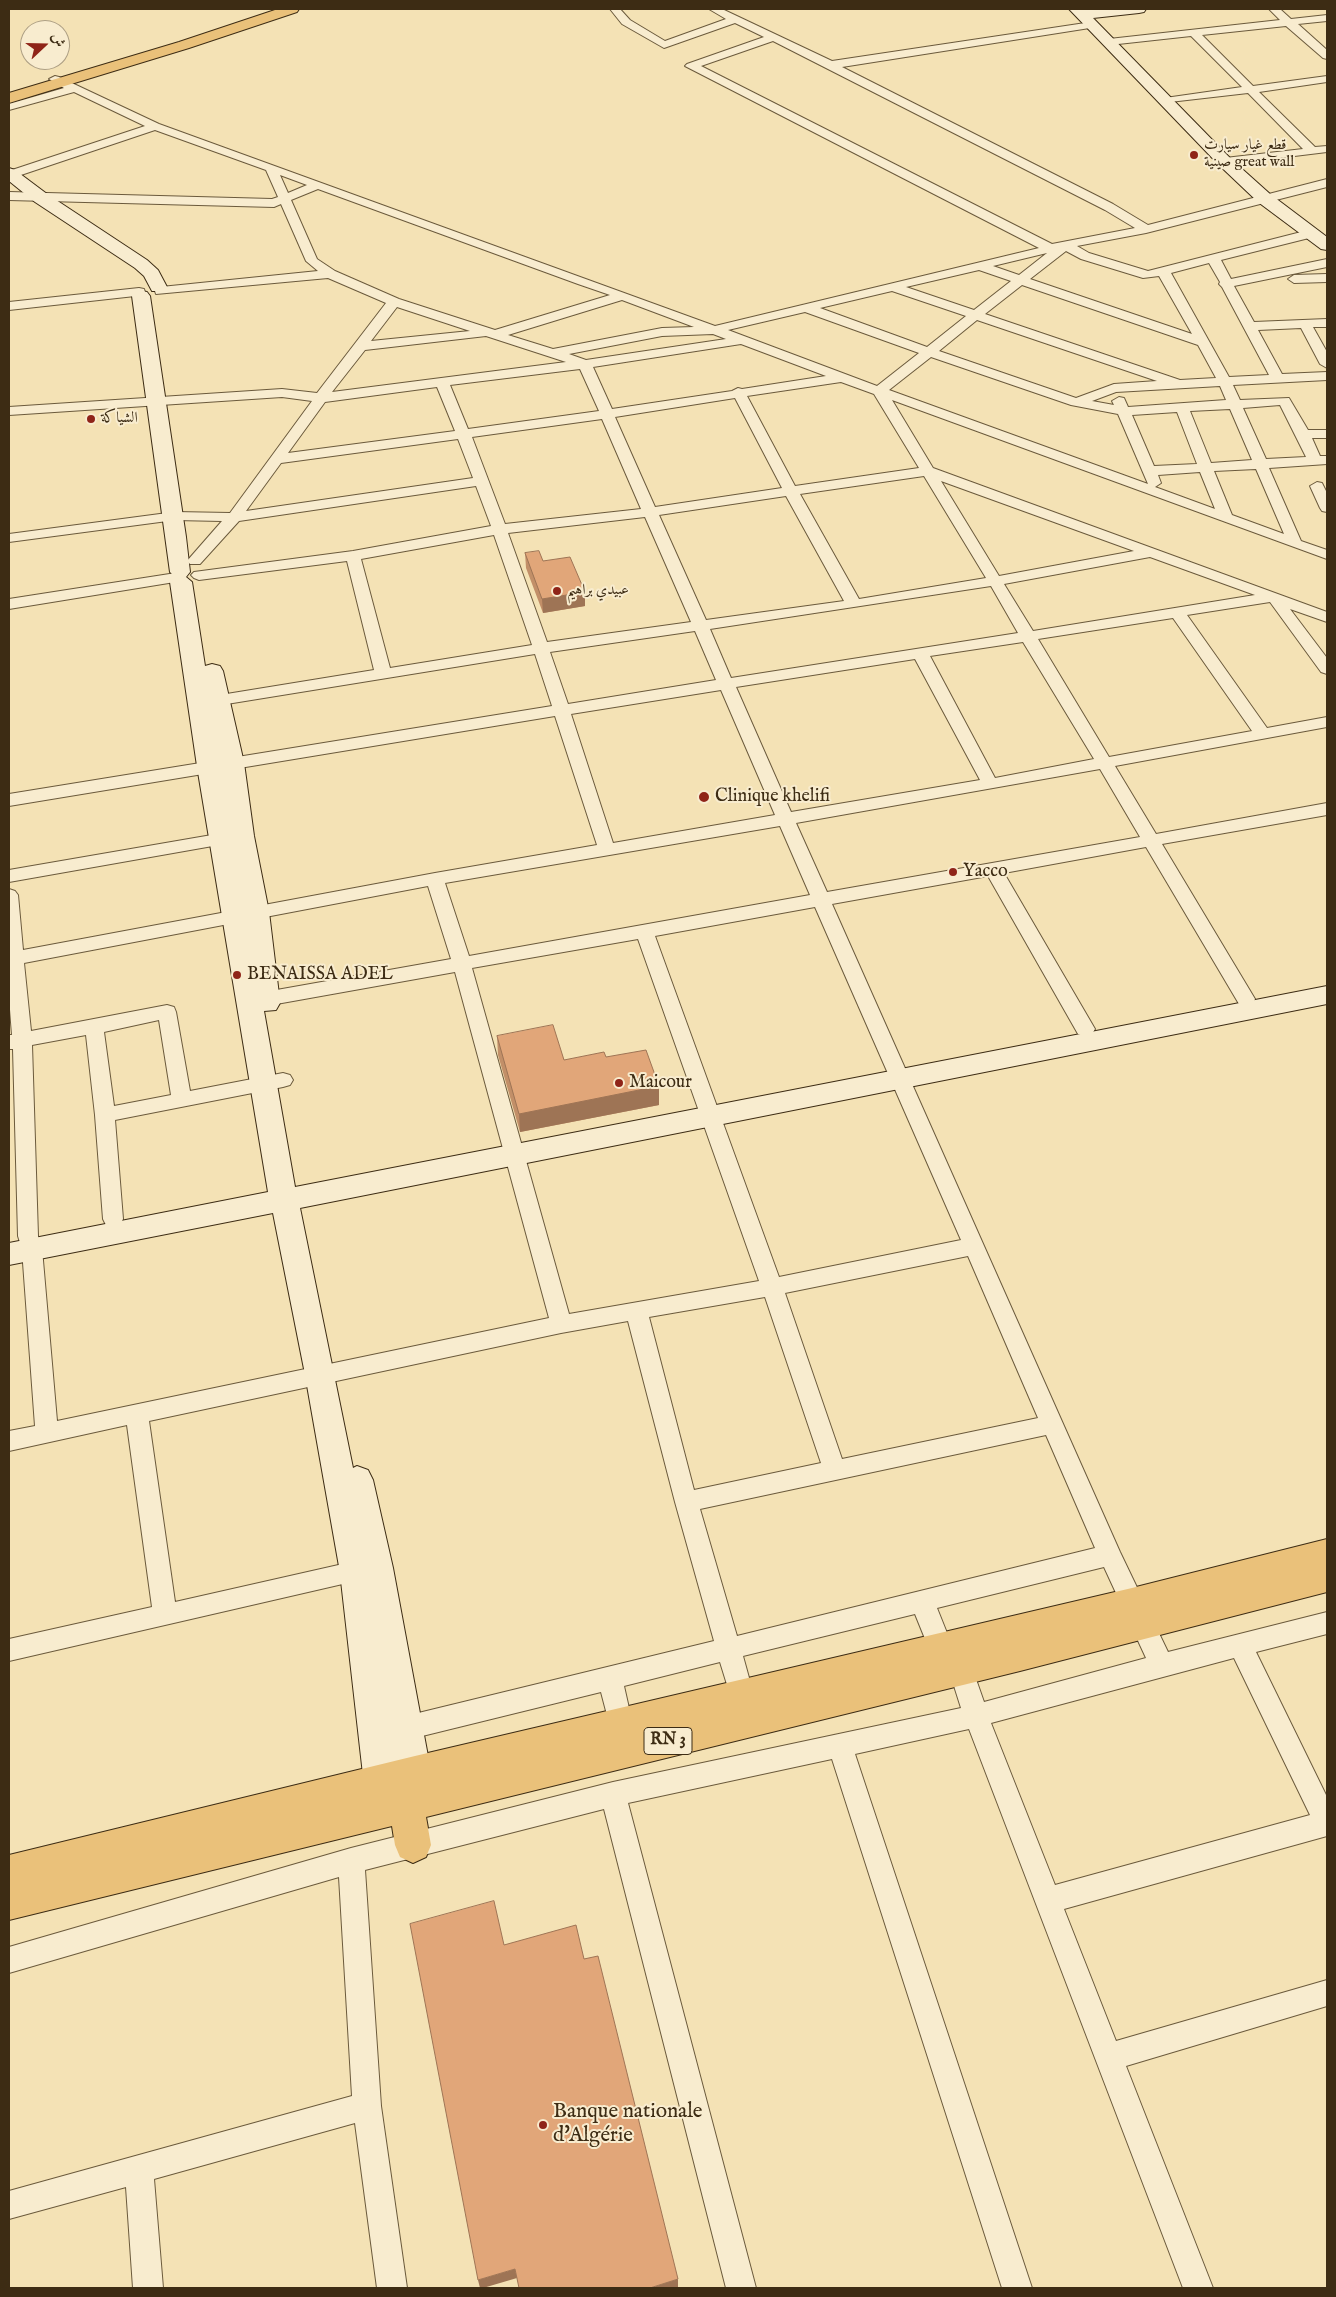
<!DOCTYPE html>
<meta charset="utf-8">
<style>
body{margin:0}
#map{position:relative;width:1336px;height:2297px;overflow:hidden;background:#f4e2b5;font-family:"IM FELL English",Amiri,serif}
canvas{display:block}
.frame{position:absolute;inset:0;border:10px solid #3d2c14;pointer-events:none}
.north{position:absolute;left:20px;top:20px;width:50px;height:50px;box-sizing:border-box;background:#f8eccf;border:1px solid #ad9f84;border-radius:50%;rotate:69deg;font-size:14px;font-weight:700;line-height:20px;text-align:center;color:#3d2c14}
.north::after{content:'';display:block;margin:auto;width:18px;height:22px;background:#8f2418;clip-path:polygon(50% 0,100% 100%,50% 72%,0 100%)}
</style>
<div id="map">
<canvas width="1336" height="2297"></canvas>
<div class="frame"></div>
<div class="north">ش</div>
</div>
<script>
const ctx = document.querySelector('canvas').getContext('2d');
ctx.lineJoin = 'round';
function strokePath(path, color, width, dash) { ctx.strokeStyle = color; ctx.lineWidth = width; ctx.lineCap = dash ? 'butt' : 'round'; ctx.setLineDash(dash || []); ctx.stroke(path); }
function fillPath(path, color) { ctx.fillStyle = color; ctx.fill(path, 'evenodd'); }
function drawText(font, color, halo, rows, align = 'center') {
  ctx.font = font + ' "IM FELL English",Amiri,serif'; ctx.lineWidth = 4; ctx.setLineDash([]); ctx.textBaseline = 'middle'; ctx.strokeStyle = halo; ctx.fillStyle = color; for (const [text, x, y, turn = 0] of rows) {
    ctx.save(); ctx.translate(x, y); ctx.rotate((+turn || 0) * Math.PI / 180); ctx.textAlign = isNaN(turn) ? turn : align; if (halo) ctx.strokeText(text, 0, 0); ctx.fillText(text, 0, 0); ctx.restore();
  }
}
const street = new Path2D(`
 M610 9H620L630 20 665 41 726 19 709 9H722L832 61 1092 22 1097 25 1096 27 842 67 1113 204 1148 225 1327 179V187L1146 233 1077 246 1089 253 1148 271 1313 229 1317 230 1319 233 1317 236 1221 260 1231 279 1327 259V267L1234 286 1254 322 1327 319V327H1313L1327 352V368L1320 364 1301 328 1258 330 1282 374 1327 372V380L1233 385 1240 400 1289 398 1308 430H1327V438H1312L1320 456H1327V464L1269 468 1301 541 1327 550V559L892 400 933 468 1327 612V622L1290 609 1327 658V674L1321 672 1270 602 1187 615 1267 728 1327 717V727L1115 766 1156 834 1327 803V815L1162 844 1255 999 1253 1004 1246 1006 1239 1004 1146 847 1004 873 1095 1029 1092 1034 1085 1036 1078 1034 988 876 832 904 1120 1552 1168 1652 1327 1612V1634L1256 1652 1327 1797V1836L1064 1909 1116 2041 1327 1980V2006L1126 2066 1213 2288H1183L969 1729 855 1754 1032 2288H1002L832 1759 628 1803 756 2288H726L604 1809 365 1870 381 2106 407 2288H377L355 2123 154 2179 163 2288H133L126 2187 9 2219V2191L352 2096 339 1877 9 1973V1947L351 1848 613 1782 961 1708 949 1670 952 1662 961 1659 970 1662 984 1702 1146 1658 1104 1567 937 1608 953 1648 950 1656 941 1659 932 1656 915 1614 743 1656 754 1696 751 1704 742 1708 733 1704 720 1662 624 1686 633 1726 630 1734 621 1738 612 1734 601 1692 406 1740 397 1736 394 1728 397 1720 406 1716 714 1641 675 1502 628 1321 561 1333 149 1421 175 1602 365 1559 373 1563 377 1570 373 1577 9 1661V1639L152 1607 127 1425 9 1451V1431L35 1426 22 1249 18 1236 13 1049H9V1035H12L9 997V889L15 891 18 895 23 950 435 873 597 845 555 716 9 806V794L552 706 535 654 202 708 196 707 194 703 196 699 202 698 374 670 347 561 199 580 194 578 191 575 194 572 353 551 491 526 476 486 239 521 200 564H190L187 561 222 521 175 520 9 542V534L175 512 230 513 312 401 282 397 9 415V407L282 389 317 393 386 303 328 278 156 294 155 291 161 287 318 271 306 261 281 204 274 207 9 200V192L272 199 278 197 266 170 155 130 9 179V171L145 126 74 92 9 110V104L64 88 49 79 55 76 59 77 159 124 715 326 1039 248 685 66 687 64 764 37 735 23 664 48 622 24ZM773 41 1105 210 1135 228 1052 244 701 66ZM280 175 307 185 288 193ZM318 189 578 284 610 295 495 330 399 299 335 271 317 259 291 200ZM1066 251 1081 259 1143 278 1159 276 1192 334 1030 279ZM1047 253 1019 275 993 266ZM1209 263 1220 282 1219 284 1222 287 1269 375 1229 377 1171 273ZM979 270 1011 281 974 310 906 287ZM1022 285 1198 345 1216 378 1180 380 985 314ZM892 291 966 316 927 347 820 308ZM622 300 694 327 662 328 553 349 508 335ZM397 307 470 331 371 341ZM805 312 919 353 877 386 728 330ZM977 320 1157 381 1114 384 1076 398 939 351ZM713 334 726 339 586 360 569 354 662 336ZM486 336 566 362 332 392 365 350ZM741 344 826 376 742 389 738 388 732 391 612 409 593 367ZM931 357 1071 405 1118 414 1148 484 889 390ZM580 369 599 411 468 429 450 385ZM841 382 874 394 919 468 795 486 747 396ZM1220 386 1226 400 1128 407 1124 398 1119 397 1112 401 1114 405 1092 401 1116 392ZM437 387 455 431 288 453 325 402ZM735 398 782 488 655 507 615 417ZM1280 405 1306 457 1266 459 1243 408ZM1230 409 1252 460 1211 463 1190 411ZM1177 412 1197 464 1154 466 1132 415ZM602 419 641 509 505 524 472 437ZM458 439 473 478 246 511 281 463ZM1256 469 1284 534 1232 515 1214 471ZM1200 472 1215 509 1155 487 1161 483 1158 475ZM924 476 986 578 859 599 800 494ZM941 481 1134 551 999 576ZM786 496 844 601 706 620 659 515ZM645 517 691 622 547 642 508 533ZM494 535 532 645 390 668 361 559ZM1150 557 1255 595 1033 631 1004 584ZM991 586 1018 633 731 678 710 629ZM1173 618 1252 731 1109 757 1038 639ZM695 631 716 680 568 704 550 652ZM1023 642 1094 759 995 778 930 656ZM915 659 980 780 791 812 736 687ZM721 690 775 815 613 843 571 714ZM1100 769 1140 837 827 892 796 823ZM780 826 810 895 469 956 445 883ZM428 886 451 959 254 994 247 996 245 1001 247 1006 254 1008 455 972 549 1318 57 1421 42 1249 38 1236 32 1045 86 1035 95 1115 103 1219 106 1225 113 1227 120 1225 123 1219 115 1120 283 1087 290 1085 293 1080 290 1075 283 1073 190 1091 176 1012 174 1007 167 1005 31 1031 24 963ZM815 907 961 1240 779 1277 655 936ZM638 939 759 1281 569 1314 472 968ZM159 1020 171 1095 114 1106 104 1032ZM968 1256 1038 1418 842 1459 785 1293ZM765 1297 821 1463 694 1490 649 1317ZM1046 1435 1095 1548 737 1636 700 1509ZM1234 1658 1310 1815 1055 1885 991 1723Z
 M1269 9H1280L1291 19 1327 15V21L1298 24 1327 50V59L1323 58 1286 26 1202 35 1253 86 1327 76V82L1259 92 1315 147 1327 146V152L1221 165 1219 162 1225 158 1303 149 1248 93 1161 103 1159 101 1161 99 1165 98 1242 87 1191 36 1109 45 1104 42 1109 39 1280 20Z
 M1327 274V282L1294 283 1288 279 1294 275Z
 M139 288 144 289 145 292 144 295 9 310V302Z
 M1317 482 1322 483 1327 493V512L1322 511 1320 508 1310 486Z
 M176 573 181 575 184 578 181 581 9 609V599Z
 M235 831 241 833 244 837 241 841 9 882V870Z`);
const secondary = new Path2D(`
 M1069 9H1146L1144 12 1139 13 1093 18 1231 159 1270 194 1327 237V250L1321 249 1258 202 1219 165Z
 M9 168 15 170 47 194 147 260 158 270 167 287 164 291H152L144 276 135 268 35 202 9 181Z
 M141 291 147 292 150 296 186 537 190 572 186 577 192 582 205 666 212 664 220 666 223 671 244 763 254 836 269 912 280 1003 276 1010 264 1011 295 1187 1327 986V1004L300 1208 353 1468 357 1466 368 1470 373 1480 393 1568 435 1794 430 1806 418 1811 406 1806 401 1794 397 1776 400 1801 395 1813 383 1818 371 1813 366 1801 340 1572 305 1374 273 1213 9 1265V1243L268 1192 197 766 170 582 175 577 170 572 132 296 135 292Z`);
const highway = new Path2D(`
 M278 9H299L297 12 189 48 9 103V93L179 42Z
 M1327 1539V1592L1020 1671 426 1817 431 1845 426 1857 413 1863 400 1857 395 1845 392 1826 9 1920V1855L415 1756 1132 1588Z`);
const wall = new Path2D(`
 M525 553 543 561 585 592V606L543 613 526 568Z
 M497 1036 564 1060 606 1057 659 1086V1105L520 1132 498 1055Z`);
const shadedWall = new Path2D(`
 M585 592V606L543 613 542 599Z
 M659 1086V1105L520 1132 519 1114Z
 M515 2269 517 2278 483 2288H480L478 2280Z
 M678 2279V2288H650Z`);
const building = new Path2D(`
 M539 551 543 561 570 557 585 592 542 599 525 553Z
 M553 1025 564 1060 604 1052 606 1057 646 1050 659 1086 519 1114 497 1036Z
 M494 1901 504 1945 576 1925 584 1959 598 1956 678 2279 650 2288H519L515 2269 478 2280 410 1924Z`);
const markers = [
 [1194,155,5,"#8f2418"],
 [91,419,5,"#8f2418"],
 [557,591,5,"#8f2418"],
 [704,797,6,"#8f2418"],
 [953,872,5,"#8f2418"],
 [237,975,5,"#8f2418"],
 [619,1083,5,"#8f2418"],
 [543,2125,5,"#8f2418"]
];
const farPoinames = [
 ["قطع غيار سيارت",1204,146],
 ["صينية great wall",1204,163],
 ["الشياكة",101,419],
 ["عبيدي براهيم",567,591]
];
const shields = [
 [668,1741,48]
];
const shieldNames = [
 ["RN 3",668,1741]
];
const poiNames = [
 ["Clinique khelifi",715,797],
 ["Yacco",963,872],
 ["BENAISSA ADEL",247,975],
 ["Maicour",629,1083]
];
const nearPoinames = [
 ["Banque nationale",553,2113],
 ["d'Algérie",553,2137]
];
strokePath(street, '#6b5a3c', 2);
strokePath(secondary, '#3d2c14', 2);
strokePath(highway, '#3d2c14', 2);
fillPath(street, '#f8eccf');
fillPath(secondary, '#f8eccf');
fillPath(highway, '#eac17a');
fillPath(wall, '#c28f68');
fillPath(shadedWall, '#9e7455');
fillPath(building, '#e1a679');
strokePath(building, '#9e7455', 1);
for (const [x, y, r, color] of markers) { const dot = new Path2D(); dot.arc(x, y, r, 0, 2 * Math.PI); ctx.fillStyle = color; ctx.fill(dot); strokePath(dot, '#f8eccf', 2); }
drawText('15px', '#3d2c14', '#f8eccf', farPoinames, 'left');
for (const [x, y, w] of shields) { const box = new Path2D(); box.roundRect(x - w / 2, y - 13.5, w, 27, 4); ctx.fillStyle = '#f8eccf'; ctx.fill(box); strokePath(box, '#3d2c14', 1); }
drawText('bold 16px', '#3d2c14', null, shieldNames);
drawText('18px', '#3d2c14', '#f8eccf', poiNames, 'left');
drawText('21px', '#3d2c14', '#f8eccf', nearPoinames, 'left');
</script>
